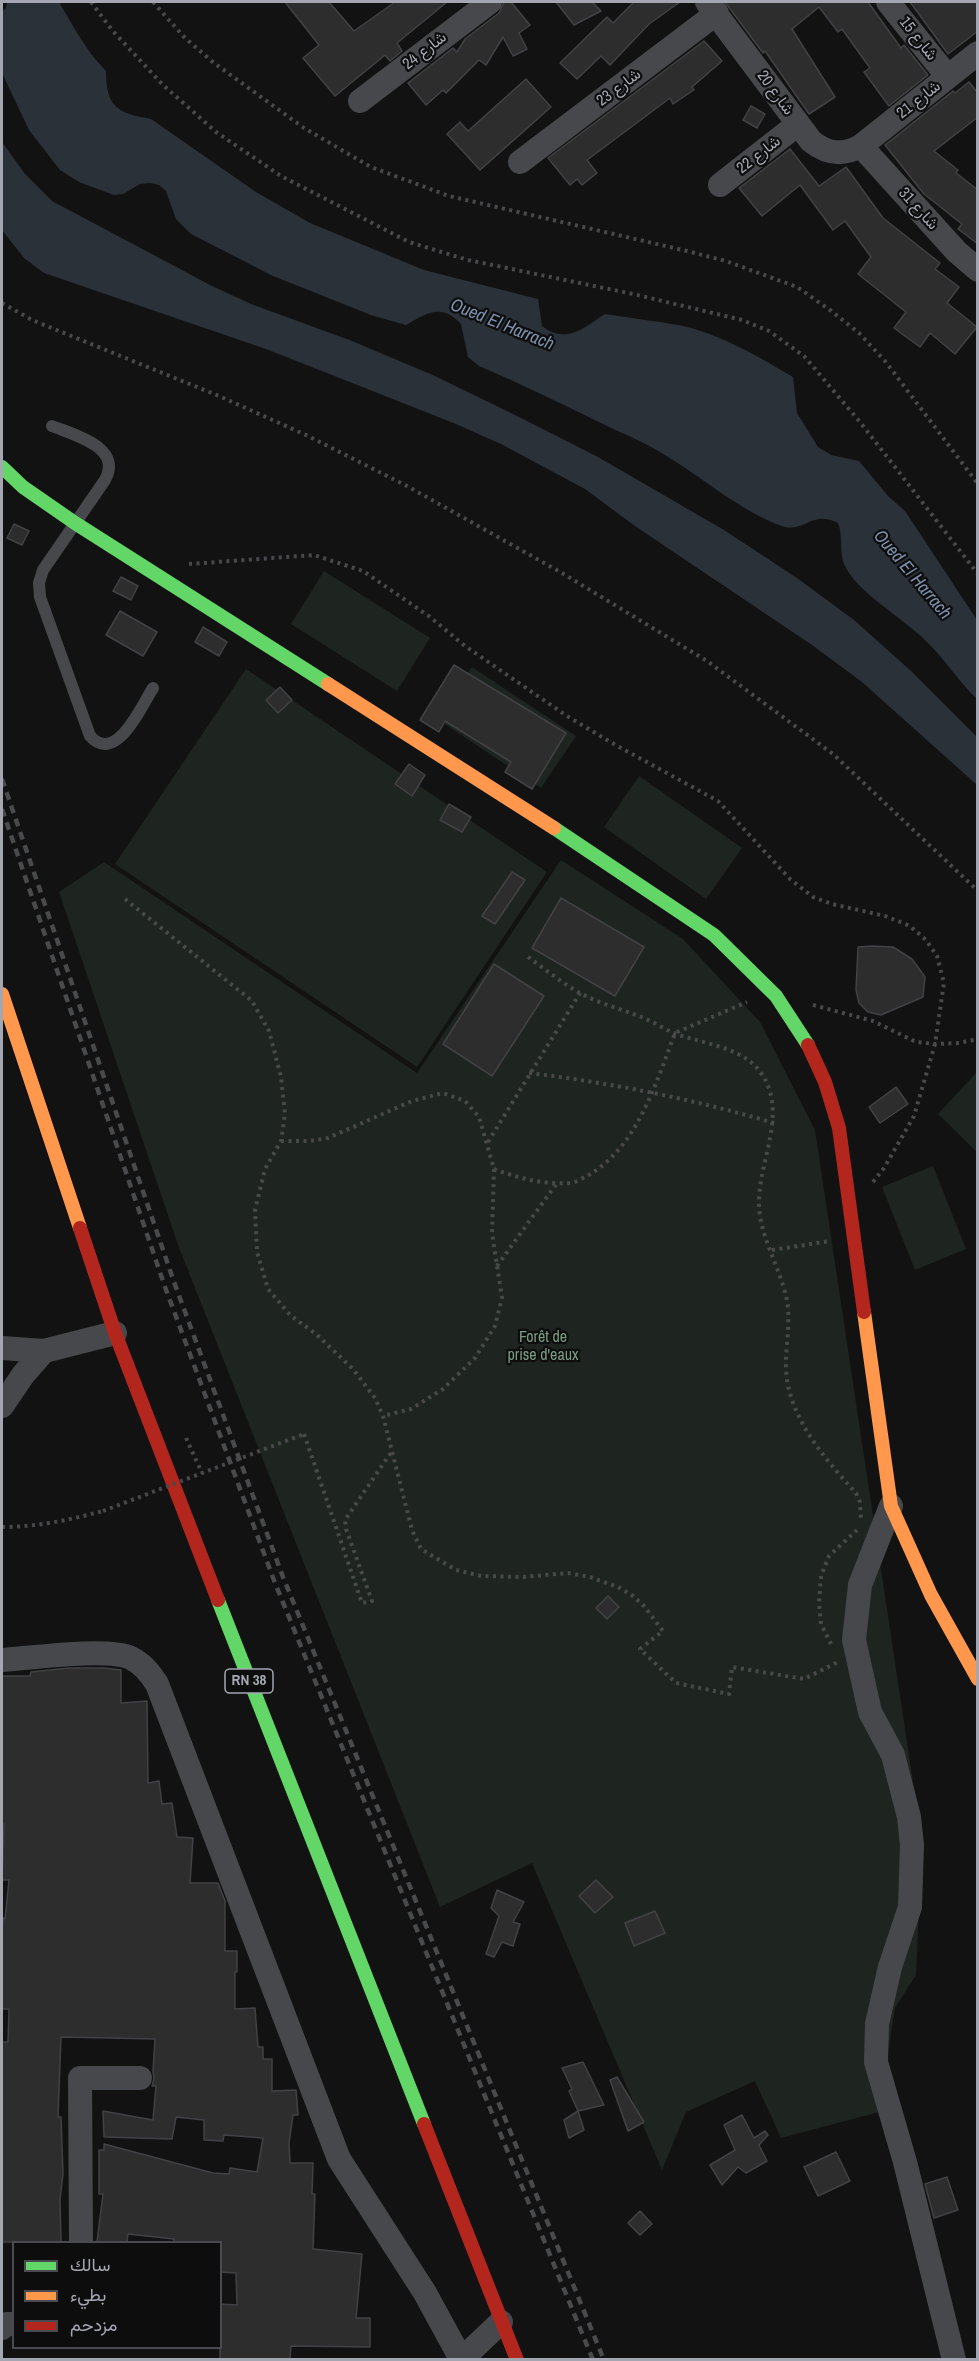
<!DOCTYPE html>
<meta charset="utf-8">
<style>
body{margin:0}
#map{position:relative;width:979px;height:2361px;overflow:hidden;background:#121213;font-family:"Archivo Narrow",Vazirmatn,sans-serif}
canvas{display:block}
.frame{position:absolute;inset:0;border:3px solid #a4a7b2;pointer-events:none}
.legend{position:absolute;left:12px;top:2241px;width:210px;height:108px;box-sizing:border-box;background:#0d0d0e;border:2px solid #494b50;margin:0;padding:8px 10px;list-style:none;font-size:18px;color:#a4a7b2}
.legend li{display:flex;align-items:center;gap:12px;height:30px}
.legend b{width:30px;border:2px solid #494b50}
</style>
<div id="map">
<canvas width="979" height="2361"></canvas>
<div class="frame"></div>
<ul class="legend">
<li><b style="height:8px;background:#63d668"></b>سالك</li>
<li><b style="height:8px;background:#ff974d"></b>بطيء</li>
<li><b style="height:8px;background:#b3261e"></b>مزدحم</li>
</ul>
</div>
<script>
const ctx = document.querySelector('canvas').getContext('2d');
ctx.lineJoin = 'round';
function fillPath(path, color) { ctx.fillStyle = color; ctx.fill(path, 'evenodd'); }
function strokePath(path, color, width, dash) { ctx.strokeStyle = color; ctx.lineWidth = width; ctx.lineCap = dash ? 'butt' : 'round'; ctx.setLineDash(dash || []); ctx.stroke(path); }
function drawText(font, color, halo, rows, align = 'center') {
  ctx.font = font + ' "Archivo Narrow",Vazirmatn,sans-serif'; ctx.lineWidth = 4.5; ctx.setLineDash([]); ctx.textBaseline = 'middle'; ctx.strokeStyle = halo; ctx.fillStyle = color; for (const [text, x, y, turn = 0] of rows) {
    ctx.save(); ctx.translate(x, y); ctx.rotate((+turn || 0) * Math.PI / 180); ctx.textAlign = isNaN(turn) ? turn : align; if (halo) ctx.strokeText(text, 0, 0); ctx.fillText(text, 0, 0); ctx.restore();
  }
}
const green = new Path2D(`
 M324 571 430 638 397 691 291 624Z
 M472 667 576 736 541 788 437 719Z
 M246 669 547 872 417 1067 115 864Z
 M639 776 742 848 706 899 604 827Z
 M561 860 683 939 760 1022 815 1130 922 1842 916 1975 895 2008 886 2065 898 2107 781 2138 755 2081 686 2112 662 2170 532 1863 440 1907 178 1245 59 892 104 862 417 1073Z
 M977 1072V1152L938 1114Z
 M933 1166 966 1249 915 1270 882 1187Z`);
const water = new Path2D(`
 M7 2H59C73 26 86 51 106 71 106 107 117 113 151 119L256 192 310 223 424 270 538 299 542 326C567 345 583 328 605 314 630 318 657 321 683 326 722 335 759 357 793 377L797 413 818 447 831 455 859 461 888 496 905 511 977 620V699C958 681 944 658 925 640 903 618 860 594 846 568 838 554 844 538 838 523 811 509 804 534 782 526 745 514 700 476 665 455 646 443 624 434 603 424 562 404 521 384 479 366L468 357 461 324C442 303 427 313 406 325L371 315 273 276 191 234 176 219 166 191 159 185 150 183 140 184 123 194 114 195 79 182 60 170 29 130 2 73V12L6 8Z
 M2 142 25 174 52 201 212 286 251 304 352 341 435 376 517 416 598 457 724 530 797 578 854 620 911 671 977 737V785L862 682 812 645 635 526 585 489 501 444 456 424 266 349 44 273 24 258 2 230Z`);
const building = new Path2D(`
 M285 2H329L354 31 395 2H447L397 43 402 51 390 61 385 55 335 96 303 58 319 45Z
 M504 2H511L530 25 519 33 527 49 513 56 503 37 486 65 479 60 446 93 443 90 426 105 408 83 453 48 457 52 465 39 499 13Z
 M556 2H592L601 11 574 25Z
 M634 2H680L649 24 610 65 601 56 577 79 560 63 607 17 613 23Z
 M725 2H868L901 48 904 45 928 75 889 106 864 72 870 68 842 29 838 32 819 7 792 29 835 97 809 114 765 51 763 53Z
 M910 2H978V31L948 54Z
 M704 41 722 61 692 87 694 90 673 104 670 98 587 160 597 173 582 185 577 179 570 185 548 158Z
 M526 79 551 107 480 170 447 134 460 122 468 131Z
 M969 82 978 93V117L934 151 958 170 956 173 978 190V244L958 229 962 224 924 194 885 145 953 91 955 93Z
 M751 106 765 114 757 128 743 120Z
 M790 149 819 186 846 167 883 218 940 263 935 269 959 287 947 303 977 327 955 354 930 333 920 347 894 328 906 312 858 274 871 257 845 221 833 230 800 185 762 216 739 188Z
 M14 524 29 531 22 545 7 538Z
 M121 577 138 586 131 600 113 591Z
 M120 611 157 632 143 656 106 635Z
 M203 627 227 642 219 656 195 642Z
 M454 665 566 733 532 789 505 772 511 762 445 721 439 732 420 720Z
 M280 687 292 700 278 713 266 700Z
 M409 764 425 775 412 796 395 784Z
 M449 804 471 817 462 832 440 820Z
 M512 872 525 880 495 924 482 916Z
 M561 898 644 947 615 996 532 948Z
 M872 946 893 947 912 959 925 977 923 997 881 1015 868 1012 859 1003 856 990 858 947Z
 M494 964 544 996 492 1076 443 1044Z
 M896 1087 908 1104 880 1123 869 1107Z
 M608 1596 619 1607 607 1619 596 1608Z
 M69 1668H104L121 1670V1703L147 1701 148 1783 159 1781 162 1804 172 1803 177 1837 193 1838 190 1883H218L225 1901V1951H237V1972H235V2009L255 2008 258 2047H263V2059H272V2091L296 2090 298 2115H293L289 2143 290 2163H313L312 2194H315L313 2249 362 2254 356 2318H370V2347L291 2346 290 2360H220V2304L237 2305 236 2273 220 2272V2242H174V2239L128 2234 127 2242H97L103 2194H99V2150H104V2144L213 2173 229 2174 230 2168 257 2172 263 2138 224 2135 223 2141 204 2140V2120L176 2117 172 2139 104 2137 103 2111 153 2120 156 2086H152L154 2079 153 2071 155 2039 61 2037 58 2117H61L63 2174 60 2200 61 2242H2V2042H8L9 2009H2V1934L3 1918 5 1919 9 1880H2L4 1824H2V1676H30L31 1672Z
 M596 1880 613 1897 595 1913 579 1896Z
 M497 1890 524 1902 513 1922 520 1924 513 1946 502 1942 494 1957 486 1954 499 1916 491 1908Z
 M655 1911 665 1933 634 1946 625 1923Z
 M583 2062 604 2105 578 2111 569 2091 572 2089 562 2068Z
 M617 2077 644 2122 628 2131 610 2080Z
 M578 2111 584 2130 569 2138 564 2120Z
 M742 2115 754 2138 765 2131 768 2135 759 2145 767 2161 746 2173 738 2167 722 2185 710 2165 735 2150 724 2125Z
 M836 2152 850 2181 818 2196 804 2167Z
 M947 2177 958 2210 934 2218 925 2184Z
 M640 2211 652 2224 640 2235 628 2223Z`);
const path = new Path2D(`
 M91 2 112 30 163 85 216 132 281 176 409 242 468 260 633 294 742 320 769 331 804 356 860 422 978 574
 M153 2 185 38 214 63 304 128 371 167 449 196 687 251 726 261 797 287 830 310 859 333 885 361 978 484
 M2 303 32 320 219 396 306 435 407 486 562 573 707 661 833 754 978 891
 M189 564 314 555 363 571 430 617 465 646 567 716 612 743 718 801 790 879 813 897 832 904 885 916 910 926 926 940 937 956 944 983 935 1044 914 1116 884 1168 873 1182
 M125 899 252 1001 269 1031 281 1077 285 1114 281 1141 265 1169 255 1210 257 1252 268 1289 291 1316 316 1334 353 1369 375 1398 383 1416 412 1530 421 1549 456 1570 481 1576 523 1577 568 1573 590 1577 618 1587 633 1596 644 1606 663 1631 640 1649 676 1683 729 1694 732 1667 804 1679 838 1662
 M528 957C545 969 562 983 580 993 599 1003 620 1009 639 1016 652 1021 664 1029 676 1034 704 1044 743 1047 761 1073 789 1113 758 1161 759 1205 760 1236 779 1266 786 1296 792 1320 785 1345 786 1369 788 1417 825 1459 856 1493L860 1502 861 1520
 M813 1005 873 1021 916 1042 935 1044 959 1043 978 1039
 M529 1073C612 1083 693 1099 774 1123
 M281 1141H310L328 1138 412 1101 443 1093 465 1101 479 1117 494 1169 492 1233 502 1298 495 1326 475 1358 443 1389 411 1409 383 1416
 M488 1142 580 993
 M494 1169C518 1178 544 1185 570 1183 576 1183 582 1178 587 1176 637 1148 656 1083 675 1033L747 1002
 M772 1250 830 1241
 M497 1266 557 1183
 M304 1434 362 1603 372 1601 346 1529 345 1520 392 1451
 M186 1438 202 1473
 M2 1527C37 1527 69 1520 103 1511
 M831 1644 821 1624 819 1603 821 1576 829 1556 857 1530`);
const lane = new Path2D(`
 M52 426C74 435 123 447 105 480L43 570 39 583 40 597 90 736C116 765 141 707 153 688`);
const street = new Path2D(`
 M707 2 811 141C827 154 842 156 861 146L978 53
 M888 2 948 77
 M360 101 490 2
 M861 146 957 252 978 270
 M520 162 717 13
 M720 185 798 124
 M2 1348 44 1351 115 1333
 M2 1406 23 1375 44 1351
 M891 1506 860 1585 854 1640 870 1712 893 1755 909 1817 912 1845 910 1907 890 1967 877 2024 876 2062 905 2162 954 2360
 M2 1660C30 1658 108 1647 131 1658 143 1664 150 1673 157 1684L339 2159 425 2293 461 2359 459 2360
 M81 2242 80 2078H140
 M2 2328 6 2324H14
 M461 2360 501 2322`);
const fast = new Path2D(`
 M2 467 23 487 75 523 328 684
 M554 828 714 935 776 996 808 1045
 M218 1600 424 2124`);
const slow = new Path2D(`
 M328 684 554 828
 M2 994 80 1228
 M864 1312 891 1506 931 1595 978 1679`);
const jam = new Path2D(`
 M808 1045 825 1082 839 1128 864 1312
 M80 1228 115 1333 218 1600
 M424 2124 517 2360`);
const rail = new Path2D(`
 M2 779 174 1282 283 1577 604 2360
 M2 809 165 1287 275 1583 593 2360`);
const pathBridge = new Path2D(`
 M103 1511 304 1434`);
const shields = [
 [249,1681,48]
];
const shieldNames = [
 ["RN 38",249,1681]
];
const streetNames = [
 ["شارع 15",918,39,52],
 ["شارع 24",425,51,-38],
 ["شارع 23",619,88,-37],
 ["شارع 20",775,93,54],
 ["شارع 21",919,100,-38],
 ["شارع 22",759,155,-38],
 ["شارع 31",918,209,48]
];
const parkNames = [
 ["Forêt de",543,1338],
 ["prise d'eaux",543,1356]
];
const waterNames = [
 ["Oued El Harrach",502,325,22],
 ["Oued El Harrach",912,575,50]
];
fillPath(green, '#1e2420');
fillPath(water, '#2b3138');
fillPath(building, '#2d2d2e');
strokePath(building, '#424246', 1.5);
strokePath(path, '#49494c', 4, [3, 4.5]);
strokePath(lane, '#47484b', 12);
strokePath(street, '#47484b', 24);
strokePath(fast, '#63d668', 14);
strokePath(slow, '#ff974d', 14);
strokePath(jam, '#b3261e', 14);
strokePath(rail, '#494a4c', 4.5, [8, 6]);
strokePath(pathBridge, '#49494c', 4, [3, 4.5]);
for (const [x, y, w] of shields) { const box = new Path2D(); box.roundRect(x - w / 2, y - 12, w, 24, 4.5); ctx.fillStyle = '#0d0d0e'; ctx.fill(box); strokePath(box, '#a4a7b2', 1.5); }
drawText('bold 15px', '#a4a7b2', null, shieldNames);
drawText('16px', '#a4a7b2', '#0d0d0e', streetNames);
drawText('16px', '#7c9c83', '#0d0d0e', parkNames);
drawText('italic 18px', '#7d90ab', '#0d0d0e', waterNames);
</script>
